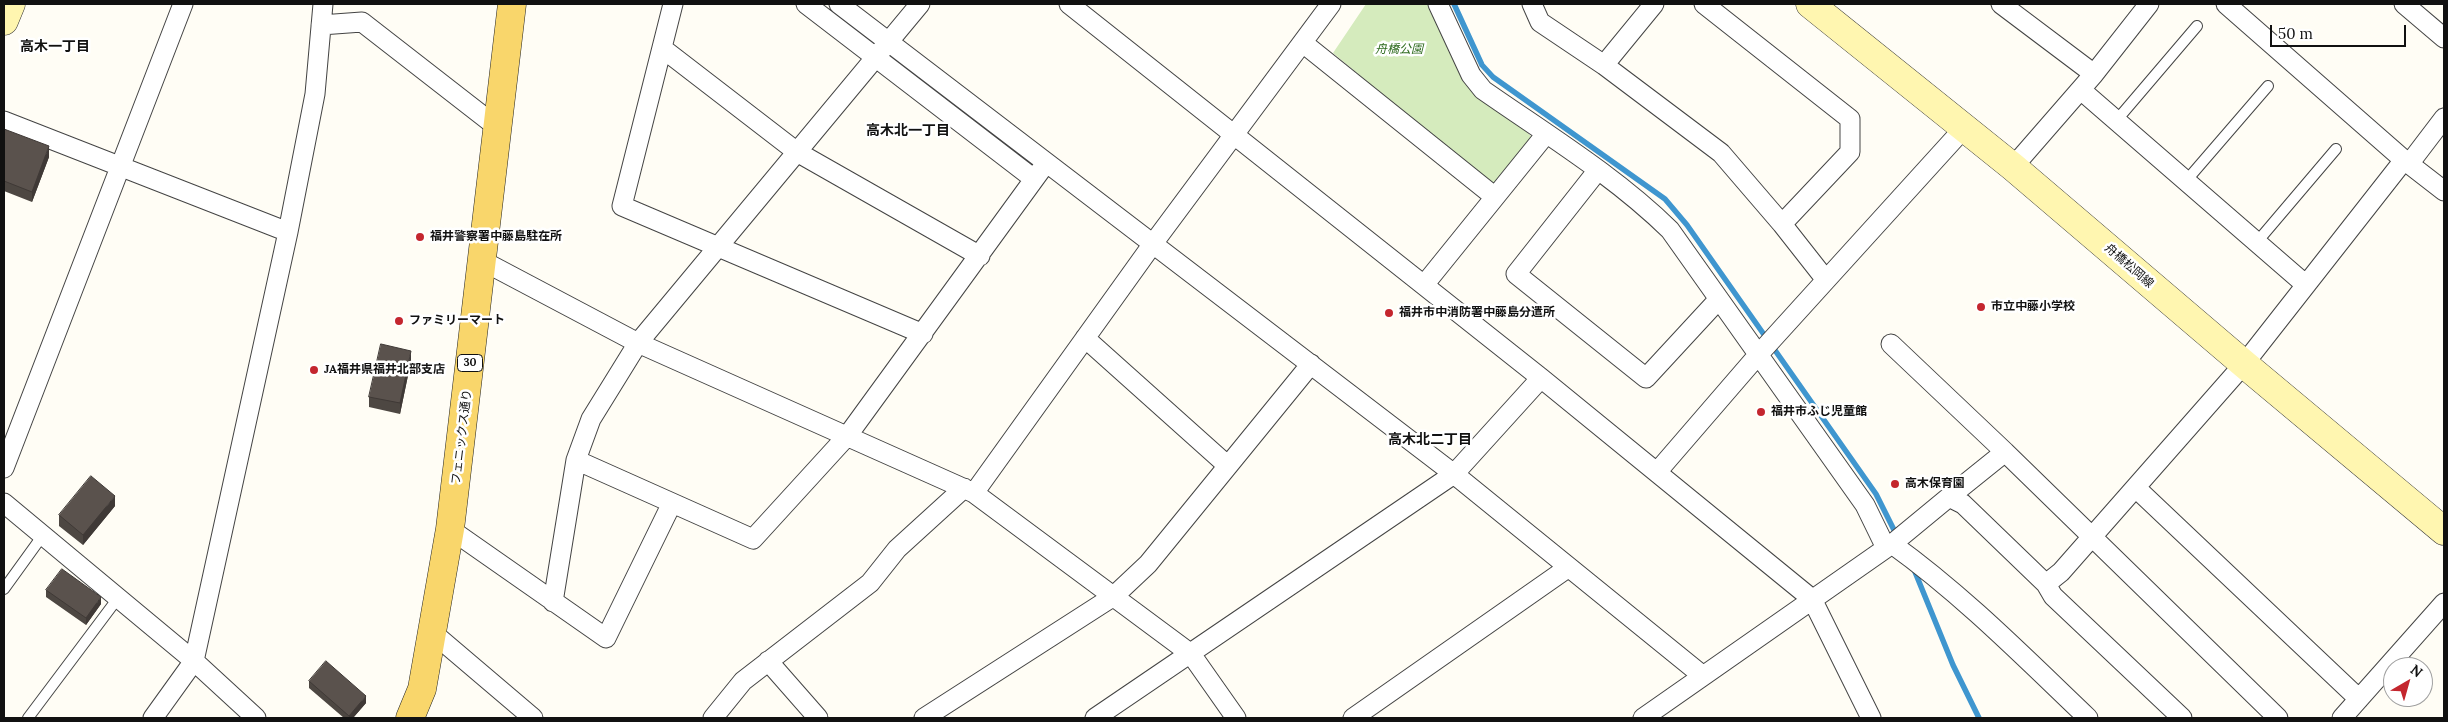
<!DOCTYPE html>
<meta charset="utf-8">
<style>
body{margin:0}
#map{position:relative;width:2448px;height:722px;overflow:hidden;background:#fffdf5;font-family:Lora,serif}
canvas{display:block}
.frame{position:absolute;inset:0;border:5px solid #111;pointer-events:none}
.north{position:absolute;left:2383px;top:657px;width:50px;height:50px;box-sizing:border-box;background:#fff;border:1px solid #a0a0a0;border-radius:50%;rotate:38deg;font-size:14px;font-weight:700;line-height:20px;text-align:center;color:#111}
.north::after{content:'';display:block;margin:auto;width:18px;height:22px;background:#c4262e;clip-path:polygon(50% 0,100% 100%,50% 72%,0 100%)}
.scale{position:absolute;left:2270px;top:25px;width:136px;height:22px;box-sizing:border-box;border:2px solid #111;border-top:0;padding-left:6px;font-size:15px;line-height:18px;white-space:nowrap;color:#111;-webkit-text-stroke:4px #fff;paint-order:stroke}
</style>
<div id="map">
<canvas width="2448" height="722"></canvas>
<div class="frame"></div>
<div class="north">N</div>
<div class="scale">50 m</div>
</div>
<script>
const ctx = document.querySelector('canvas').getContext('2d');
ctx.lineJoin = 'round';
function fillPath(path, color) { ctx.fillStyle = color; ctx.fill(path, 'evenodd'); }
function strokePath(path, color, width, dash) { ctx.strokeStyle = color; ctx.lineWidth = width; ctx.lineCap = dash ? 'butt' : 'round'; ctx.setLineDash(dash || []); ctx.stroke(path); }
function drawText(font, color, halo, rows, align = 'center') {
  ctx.font = font + ' Lora,"Noto Sans JP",serif'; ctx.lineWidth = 5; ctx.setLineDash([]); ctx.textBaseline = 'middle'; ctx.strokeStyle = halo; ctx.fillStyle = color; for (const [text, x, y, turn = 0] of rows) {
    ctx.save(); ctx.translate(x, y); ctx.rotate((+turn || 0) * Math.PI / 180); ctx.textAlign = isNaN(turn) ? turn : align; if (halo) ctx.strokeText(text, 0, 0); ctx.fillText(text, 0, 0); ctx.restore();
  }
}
const green = new Path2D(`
 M1366 4H1428L1464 74 1532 137 1493 187 1333 53Z`);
const stream = new Path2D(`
 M1454 4 1482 65 1493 77 1665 199 1687 225 1876 494 1897 536
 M1913 567 1953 665 1979 718`);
const lane = new Path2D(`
 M2116 121 2197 26
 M2186 181 2268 86
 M2257 242 2336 149
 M4 589 43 535
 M28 718 118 598`);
const street = new Path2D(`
 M673 4 622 206 923 334
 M806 4 1034 179
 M839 4 1454 474 1703 676
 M1069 4 1541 378 1812 599 1871 718
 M1438 4 1471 75 1483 90C1546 134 1615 176 1670 230L1865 505 1886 548
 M1532 4 1540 22 1604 65 1721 153 1782 224 1826 280
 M1704 4 1850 119V152L1782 224
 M2001 4 2094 74
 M2226 4 2404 160 2444 191
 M2404 4 2444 38
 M321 25 362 22 497 127
 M1303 43 1495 197
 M662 48 797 152 980 256
 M1604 65 1654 4
 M2081 90 2306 285
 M4 121 288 232
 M2409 164 2444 118
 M2013 167 2094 74 2149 4
 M1598 170 1516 274 1646 378 1719 299
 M481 260 638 343 974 493 1191 654 1236 718
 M1424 285 1546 134
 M1085 338 1228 466
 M1891 344 2005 452
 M576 460 753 539 848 435 1046 163
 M4 468 183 4
 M1657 472 1758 355 1965 127
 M2136 488 2359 699
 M974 493 1152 245 1331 4
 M1949 497 2005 452 2278 718
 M4 503 194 661 256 718
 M450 529 606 638 672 503
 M1892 544C1963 595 2025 658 2088 718
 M2046 584 2053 596 2182 718
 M553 602 576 460 591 419 638 343 920 4
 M433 633 533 718
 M768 661 818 718
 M153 718 194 661 288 232 315 94 323 4
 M713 718 743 681 870 583 897 549 964 488
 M924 718 1114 596 1148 564 1311 364
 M1095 718 1454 474 1541 378
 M1353 718 1569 567
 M1643 718 1892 544 1949 497 1963 504 2046 584 2061 572 2244 364 2404 160
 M2342 718 2444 603`);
const secondary = new Path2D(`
 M1810 4 2013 167 2244 364 2444 531
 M4 21 11 4`);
const primary = new Path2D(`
 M410 718 422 689 450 529 512 4`);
const wall = new Path2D(`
 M4 129 49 157 32 202 4 191Z
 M411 361 400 414 369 407V397Z
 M115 506 83 545 59 526V515Z
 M46 590 101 604 86 625 46 597Z
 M309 681 366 703 353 718H344L309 688Z`);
const shadedWall = new Path2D(`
 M49 146V157L32 202V192Z
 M411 351V361L400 414V403Z
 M115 496V506L83 545V535Z
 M101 597V604L86 625V618Z
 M366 696V703L353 718H349V716Z`);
const building = new Path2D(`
 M4 129 49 146 32 192 4 181Z
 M381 344 411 351 400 403 369 397Z
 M91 476 115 496 83 535 59 515Z
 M62 569 101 597 86 618 46 590Z
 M326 661 366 696 349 716 309 681Z`);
const markers = [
 [420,237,5,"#c4262e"],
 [1981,307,5,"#c4262e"],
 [1389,313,5,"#c4262e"],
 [399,321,5,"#c4262e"],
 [314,370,5,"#c4262e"],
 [1761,412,5,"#c4262e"],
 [1895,484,5,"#c4262e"]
];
const shields = [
 [470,363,25]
];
const shieldNames = [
 ["30",470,363]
];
const parkNames = [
 ["舟橋公園",1399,50]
];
const poiNames = [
 ["福井警察署中藤島駐在所",430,237],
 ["市立中藤小学校",1991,307],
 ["福井市中消防署中藤島分遣所",1399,313],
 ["ファミリーマート",409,321],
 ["JA福井県福井北部支店",324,370],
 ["福井市ふじ児童館",1771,412],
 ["高木保育園",1905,484]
];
const streetNames = [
 ["舟橋松岡線",2129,266,41],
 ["フェニックス通り",462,437,-83]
];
const neighbourhoodNames = [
 ["高木一丁目",55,47],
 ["高木北一丁目",908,131],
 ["高木北二丁目",1430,440]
];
fillPath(green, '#d5ebbd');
strokePath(stream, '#3f96cf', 5.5);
strokePath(lane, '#444', 12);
strokePath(street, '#444', 21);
strokePath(secondary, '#333', 29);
strokePath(primary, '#222', 29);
strokePath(lane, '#fff', 10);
strokePath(street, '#fff', 19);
strokePath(secondary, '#fff6b0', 28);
strokePath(primary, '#f9d66b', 28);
fillPath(wall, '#4d4742');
fillPath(shadedWall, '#3f3936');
fillPath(building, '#5a524d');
strokePath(building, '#3f3936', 1);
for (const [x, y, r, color] of markers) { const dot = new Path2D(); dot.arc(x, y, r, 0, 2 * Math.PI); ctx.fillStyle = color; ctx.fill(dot); strokePath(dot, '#fff', 2); }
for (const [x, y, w] of shields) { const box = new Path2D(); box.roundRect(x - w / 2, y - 8.5, w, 17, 4); ctx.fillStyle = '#fff'; ctx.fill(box); strokePath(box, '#111', 1); }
drawText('bold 11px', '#111', null, shieldNames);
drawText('italic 12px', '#2f6b1f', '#fff', parkNames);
drawText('bold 12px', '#111', '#fff', poiNames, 'left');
drawText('12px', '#111', '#fff', streetNames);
drawText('bold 14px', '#111', '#fff', neighbourhoodNames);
</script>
